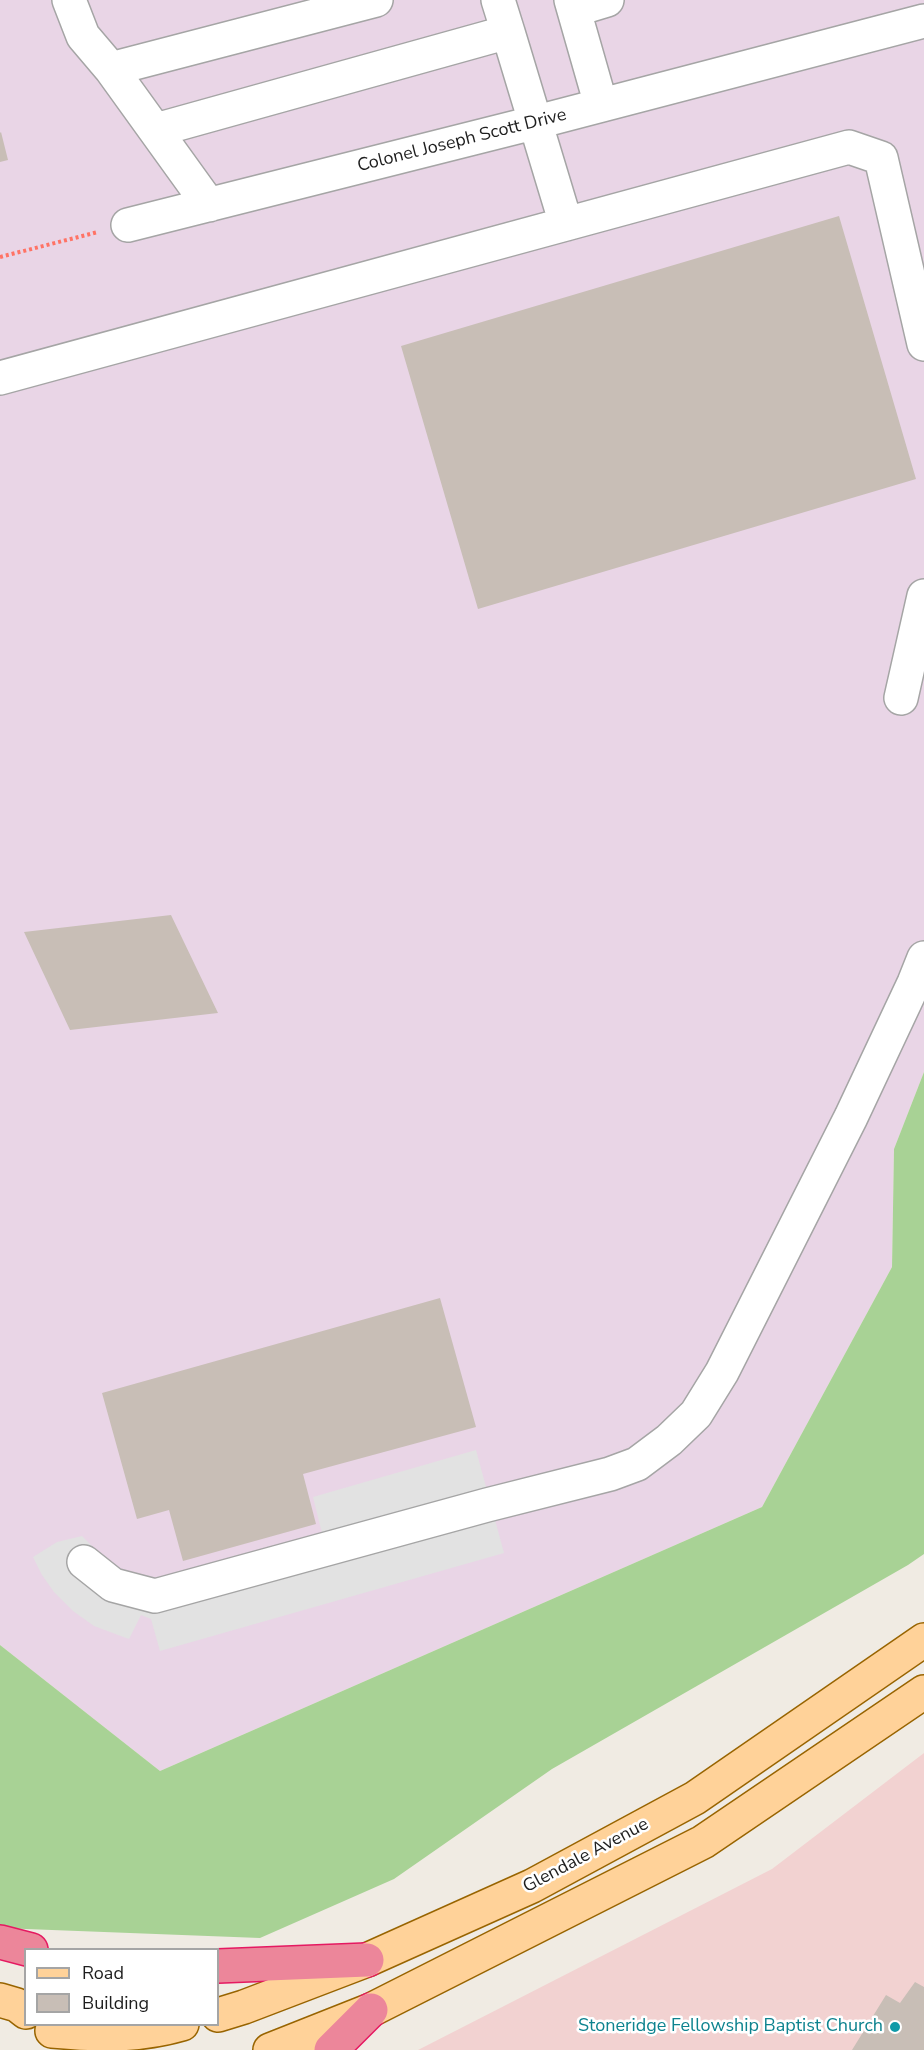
<!DOCTYPE html>
<style>
body{margin:0}
#map{position:relative;width:924px;height:2050px;overflow:hidden;background:#f0ebe3;font-family:"Nunito Sans",sans-serif}
canvas{display:block}
.legend{position:absolute;left:24px;top:1948px;width:195px;height:78px;box-sizing:border-box;background:#fff;border:2px solid #a5a5a5;margin:0;padding:8px 10px;list-style:none;font-size:18px;color:#1e1e1e}
.legend li{display:flex;align-items:center;gap:12px;height:30px}
.legend b{width:30px;border:2px solid #a5a5a5}
</style>
<div id="map">
<canvas width="924" height="2050"></canvas>
<ul class="legend">
<li><b style="height:8px;background:#ffd299"></b>Road</li>
<li><b style="height:16px;background:#c8beb6"></b>Building</li>
</ul>
</div>
<script>
const ctx = document.querySelector('canvas').getContext('2d');
ctx.lineJoin = 'round';
function fillPath(path, color) { ctx.fillStyle = color; ctx.fill(path, 'evenodd'); }
function strokePath(path, color, width, dash) { ctx.strokeStyle = color; ctx.lineWidth = width; ctx.lineCap = dash ? 'butt' : 'round'; ctx.setLineDash(dash || []); ctx.stroke(path); }
function drawText(font, color, halo, rows, align = 'center') {
  ctx.font = font + ' "Nunito Sans",sans-serif'; ctx.lineWidth = 5; ctx.setLineDash([]); ctx.textBaseline = 'middle'; ctx.strokeStyle = halo; ctx.fillStyle = color; for (const [text, x, y, turn = 0] of rows) {
    ctx.save(); ctx.translate(x, y); ctx.rotate((+turn || 0) * Math.PI / 180); ctx.textAlign = isNaN(turn) ? turn : align; if (halo) ctx.strokeText(text, 0, 0); ctx.fillText(text, 0, 0); ctx.restore();
  }
}
const commercial = new Path2D(`
 M924 1753V2050H418L772 1869Z`);
const industrial = new Path2D(`
 M0 0H924V1072L894 1149 892 1267 762 1507 160 1771 0 1645Z`);
const forest = new Path2D(`
 M924 1072V1554L908 1565 552 1769 394 1879 260 1938 0 1928V1645L160 1771 762 1507 892 1267 894 1149Z`);
const parking = new Path2D(`
 M476 1450 504 1553 160 1651 151 1619 141 1615 129 1639 94 1626 73 1611 54 1592 42 1575 33 1557 57 1542 82 1536 108 1562 144 1582 323 1537 313 1497Z`);
const building = new Path2D(`
 M1 132 8 160 0 162V133Z
 M839 216 916 479 478 609 401 346Z
 M171 915 218 1013 70 1030 24 932Z
 M440 1298 476 1427 303 1474 316 1524 183 1561 169 1510 137 1519 102 1393Z
 M915 1982 924 1987V2050H852L886 1995 900 2003Z`);
const path = new Path2D(`
 M0 257 98 232`);
const minor = new Path2D(`
 M69 0 83 36 111 69 209 205
 M498 0 508 32
 M571 0 601 105
 M574 10 607 0
 M111 69 376 0
 M156 130 508 32 566 224
 M128 225 537 122 924 21
 M0 378 849 147 881 158 924 344
 M901 698 924 596
 M84 1562 113 1585 155 1596 487 1505 610 1474 637 1464 669 1440 696 1414 722 1372 851 1117 914 983 924 958`);
const major = new Path2D(`
 M0 2000 17 2005 26 2012
 M218 2015 244 2007 367 1960 532 1886 695 1798 924 1640
 M52 2031C98 2035 137 2037 182 2024
 M270 2050 371 2010 703 1842 924 1692`);
const highway = new Path2D(`
 M0 1942 31 1950
 M218 1966 367 1960
 M331 2050 371 2010`);
const markers = [
 [895,2027,6,"#0f9aa8"]
];
const streetNames = [
 ["Colonel Joseph Scott Drive",462,141,-14],
 ["Glendale Avenue",586,1856,-28]
];
const cultureNames = [
 ["Stoneridge Fellowship Baptist Church",883,2027]
];
fillPath(commercial, '#f2d2d1');
fillPath(industrial, '#e9d5e6');
fillPath(forest, '#a8d295');
fillPath(parking, '#e2e2e2');
fillPath(building, '#c8beb6');
strokePath(minor, '#a5a5a5', 36);
strokePath(major, '#986400', 36);
strokePath(highway, '#e51961', 36);
strokePath(path, '#ff7365', 4, [3, 3]);
strokePath(minor, '#fff', 33);
strokePath(major, '#ffd299', 33);
strokePath(highway, '#ec869a', 33);
for (const [x, y, r, color] of markers) { const dot = new Path2D(); dot.arc(x, y, r, 0, 2 * Math.PI); ctx.fillStyle = color; ctx.fill(dot); strokePath(dot, '#fff', 2); }
drawText('18px', '#1e1e1e', '#fff', streetNames);
drawText('18px', '#0d838f', '#fff', cultureNames, 'right');
</script>
